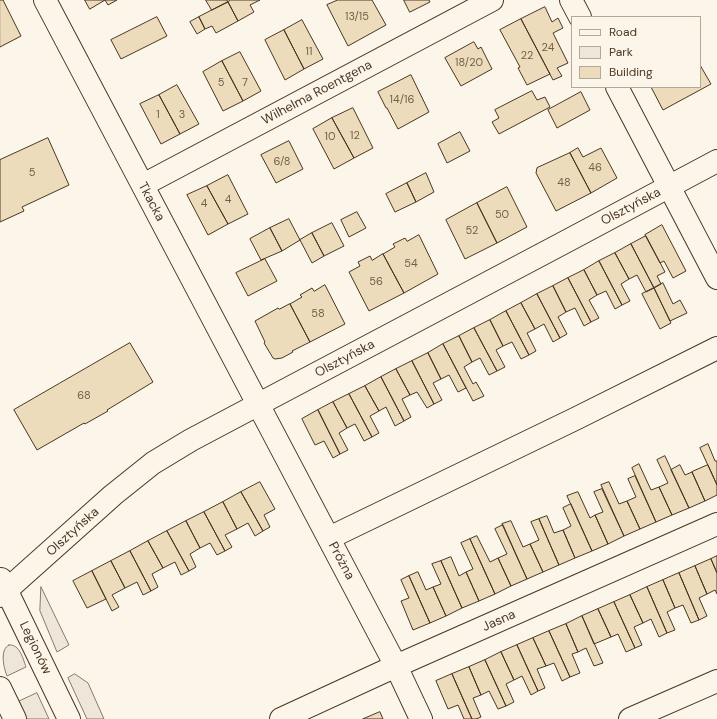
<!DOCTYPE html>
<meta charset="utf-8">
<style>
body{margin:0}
#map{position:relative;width:717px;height:719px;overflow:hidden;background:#fbf6e9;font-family:"DM Sans",sans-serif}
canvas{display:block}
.legend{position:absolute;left:571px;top:16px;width:130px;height:72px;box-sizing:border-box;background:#fbf6e9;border:1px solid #b4a999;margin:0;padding:5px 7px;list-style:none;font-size:12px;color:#4a3520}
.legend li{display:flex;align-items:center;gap:8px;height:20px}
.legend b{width:20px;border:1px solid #b4a999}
</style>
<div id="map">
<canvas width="717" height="719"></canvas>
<ul class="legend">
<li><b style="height:5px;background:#fbf6e9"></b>Road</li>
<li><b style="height:11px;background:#ede6d9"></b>Park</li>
<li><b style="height:11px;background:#ecdcbc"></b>Building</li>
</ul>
</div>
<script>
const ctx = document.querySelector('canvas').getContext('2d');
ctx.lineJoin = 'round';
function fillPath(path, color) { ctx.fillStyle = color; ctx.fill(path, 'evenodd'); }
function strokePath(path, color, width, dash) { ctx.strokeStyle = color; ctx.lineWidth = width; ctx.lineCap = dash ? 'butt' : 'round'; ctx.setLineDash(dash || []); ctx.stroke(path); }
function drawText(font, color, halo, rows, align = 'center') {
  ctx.font = font + ' "DM Sans",sans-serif'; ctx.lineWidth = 3; ctx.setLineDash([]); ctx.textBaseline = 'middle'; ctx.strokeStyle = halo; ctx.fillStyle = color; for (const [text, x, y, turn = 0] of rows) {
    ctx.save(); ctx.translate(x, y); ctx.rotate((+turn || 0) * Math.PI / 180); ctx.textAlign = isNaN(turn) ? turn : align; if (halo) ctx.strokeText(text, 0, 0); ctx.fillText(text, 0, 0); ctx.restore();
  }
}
const green = new Path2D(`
 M41 587 69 645 57 652 40 611Z
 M9 645C20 644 23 659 26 667L7 676C3 666 0 649 9 645Z
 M75 674 88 683 104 719H87L68 678Z
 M37 693 49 719H27L18 702Z`);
const building = new Path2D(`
 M0 0H3L21 36 0 47Z
 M85 0H117L108 5 105 0 90 9Z
 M206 0H227L228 2 212 10Z
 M231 0H260L250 5 254 12 238 21 228 2Z
 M338 0H372L386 25 348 46 327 5Z
 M404 0H429L430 2 410 12Z
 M228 2 238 21 216 33 212 26 205 29 199 17Z
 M545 7 552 22 558 18 563 28 553 33 568 63 557 68 562 76 553 80 521 19Z
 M157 17 167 36 121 59 111 40Z
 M199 17 205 29 197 34 190 22Z
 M521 19 550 74 527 85 518 68 520 67 500 30Z
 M302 20 323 59 304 69 284 30Z
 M284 30 304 69 285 80 265 40Z
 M474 42 478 49 481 47 492 69 461 86 445 58Z
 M240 52 261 91 243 101 222 61Z
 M222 61 243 101 223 111 203 72Z
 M700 65 711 84 663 110 651 87H700Z
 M411 75 429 112 398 129 387 108H386L378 92Z
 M177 85 199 124 180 134 159 95Z
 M532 91 537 100 545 97 550 107 499 134 492 122 499 118 495 110Z
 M581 92 590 110 557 128 548 110Z
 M159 95 180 134 161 144 140 104Z
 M353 108 373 148 354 158 332 118Z
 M332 118 354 158 334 169 313 129Z
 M460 132 470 151 447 163 438 144Z
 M48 138 69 185 22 207 24 211 0 222V160Z
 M289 141 303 169 276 183 261 155Z
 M578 148 583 157 601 148 617 178 591 193 570 153Z
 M570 153 591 193 556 211 536 173 537 168Z
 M426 173 434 192 416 202 407 183Z
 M228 175 248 214 228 224 207 186Z
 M407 183 416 202 395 212 386 194Z
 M207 186 228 224 208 235 187 195Z
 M507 187 527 227 497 243 477 203Z
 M477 203 497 243 465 259 446 220Z
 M357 212 366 228 349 237 341 220Z
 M289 219 300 240 282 251 270 228Z
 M332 223 344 246 324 256 312 233Z
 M662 225 686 271 673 278 664 261 660 263 645 235Z
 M270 228 282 251 261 260 250 239Z
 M312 233 324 256 312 263 300 240Z
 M419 235 438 274 404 293 383 254 395 247 393 244 405 238 407 241Z
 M646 236 665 272 657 276 661 284 654 288 631 244Z
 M631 244 654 288 646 292 637 275 629 279 615 253Z
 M615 253 629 279 621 284 630 301 622 305 599 261Z
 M383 254 404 293 369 311 349 272 360 266 358 262 370 256 372 260Z
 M265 259 277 281 248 296 236 273Z
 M599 261 622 305 615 309 606 291 597 295 584 270Z
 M584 270 597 295 589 300 599 318 591 322 568 278Z
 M568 278 591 322 584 326 575 308 566 312 553 286Z
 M663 283 673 304 680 300 687 313 670 321 654 288Z
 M325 285 345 324 310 342 290 304 302 297 300 295 312 288 314 291Z
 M553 286 566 312 558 317 567 334 560 338 537 294Z
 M654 288 671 323 660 329 642 294Z
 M537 294 560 338 553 342 544 324 535 329 521 303Z
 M521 303 535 329 527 333 536 351 529 355 506 311Z
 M290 304 310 342 292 351 293 352 282 358 275 359 273 358 264 343 265 342 255 321 278 308 279 309Z
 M506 311 529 355 521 359 512 342 503 346 490 320Z
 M490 320 503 346 496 350 505 367 497 371 474 328Z
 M474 328 497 371 489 375 480 358 472 362 459 336Z
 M459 336 472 362 464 367 473 384 476 382 484 396 473 401 443 344Z
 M130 343 153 382 107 410 108 411 85 424 84 423 37 450 14 410Z
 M443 344 466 388 458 392 449 375 441 379 428 353Z
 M428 353 441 379 433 383 442 400 434 404 412 361Z
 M412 361 434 404 427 408 417 392 410 395 396 369Z
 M396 369 410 395 402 399 411 417 404 421 381 377Z
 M381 377 404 421 395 426 386 407 379 411 365 386Z
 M365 386 379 411 370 416 379 433 372 437 349 394Z
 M349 394 372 437 364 441 355 424 347 428 333 402Z
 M333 402 347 428 339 433 348 450 340 454 318 410Z
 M318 410 340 454 333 458 324 441 315 445 302 419Z
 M708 444 715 461H717V485L700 448Z
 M665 456 689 508 672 515 659 487 668 483 657 460Z
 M639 464 651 490 659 487 672 515 656 522 632 468Z
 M680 465 685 475 692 472 705 501 689 508 671 470Z
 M708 465 717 485V495L705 501 692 472Z
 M635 476 656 522 640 529 627 501 636 497 628 479Z
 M260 482 275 509 264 515 270 527 263 531 241 492Z
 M609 482 619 504 627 501 640 529 624 536 601 485Z
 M602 489 624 536 608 544 595 515 603 512 594 492Z
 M241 492 263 531 255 536 248 523 237 529 223 502Z
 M578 492 590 518 595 515 608 544 592 551 567 496Z
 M223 502 237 529 225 535 232 547 225 551 204 512Z
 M571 504 592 551 575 558 563 530 571 526 563 508Z
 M204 512 225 551 217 555 210 543 200 548 186 521Z
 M547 516 554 533 563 530 575 558 559 565 539 519Z
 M539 519 559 565 543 572 530 544 539 540 531 522Z
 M186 521 200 548 190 554 196 567 189 571 167 531Z
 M511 521 523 547 530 544 543 572 527 579 502 524Z
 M503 525 527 579 511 586 498 558 507 554 495 529Z
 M167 531 189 571 181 575 175 562 163 568 148 541Z
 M477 536 490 562 498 558 511 586 495 594 470 539Z
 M470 539 495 594 479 601 466 572 473 569 461 543Z
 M148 541 163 568 152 574 158 587 151 591 130 551Z
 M130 551 151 591 143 595 137 582 125 588 111 561Z
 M717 556V573L711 559Z
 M451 557 459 576 466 572 479 601 462 608 441 561Z
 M711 559 717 573V594L715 590 707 594 695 566Z
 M111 561 125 588 112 595 119 607 112 611 92 571Z
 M441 561 462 608 446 616 433 587 441 584 432 564Z
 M695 566 707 594 699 598 707 616 699 620 679 573Z
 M92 571 106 599 87 608 73 581Z
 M418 572 426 590 433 587 446 616 430 623 409 576Z
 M679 573 699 620 691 623 683 605 675 608 663 580Z
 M409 576 430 623 413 630 401 601 409 598 401 580Z
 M663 580 675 608 667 612 675 630 667 633 647 587Z
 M647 587 667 633 659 637 651 619 643 623 630 595Z
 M630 595 643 623 634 627 642 645 635 648 614 602Z
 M614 602 635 648 626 652 618 634 611 637 598 609Z
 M598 609 611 637 594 644 582 616Z
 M582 616 603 663 594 666 586 648 578 652 566 624Z
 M566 624 578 652 572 654 580 673 570 677 549 631Z
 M549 631 570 677 562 681 554 663 546 666 533 638Z
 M533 638 546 666 537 669 545 688 538 691 517 645Z
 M517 645 538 691 531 695 522 676 514 680 501 652Z
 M501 652 514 680 506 684 514 702 506 706 485 660Z
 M485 660 506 706 498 709 489 691 481 695 469 667Z
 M469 667 481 695 473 698 481 717 476 719H472L452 674Z
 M452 674 472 719H464L458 705 448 709 436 681Z
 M380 712 383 719H363Z`);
const minor = new Path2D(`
 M45 0 396 666 421 719
 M571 0 580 17
 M617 87 717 278
 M143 185 492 0
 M329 538 577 418 717 348
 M1 579 69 719
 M0 596 113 495 153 463 191 440 567 241 717 161
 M0 688 15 719
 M281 719 396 666 717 524
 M630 719 717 681`);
const numberNames = [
 ["13/15",357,17],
 ["24",548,48],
 ["11",309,52],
 ["22",527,56],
 ["18/20",469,63],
 ["5",221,83],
 ["7",245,83],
 ["14/16",402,100],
 ["1",158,115],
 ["3",182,115],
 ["12",355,136],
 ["10",330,137],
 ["6/8",282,162],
 ["46",595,168],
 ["5",32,173],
 ["48",564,183],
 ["4",228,200],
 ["4",204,204],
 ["50",502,215],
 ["52",472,231],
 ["54",411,264],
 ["56",376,282],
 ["58",318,314],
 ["68",84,396]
];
const streetNames = [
 ["Wilhelma Roentgena",317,93,-28],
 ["Tkacka",151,202,62],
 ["Olsztyńska",631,207,-28],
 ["Olsztyńska",345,359,-28],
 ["Olsztyńska",73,532,-42],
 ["Próżna",341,561,62],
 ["Jasna",499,621,-24],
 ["Legionów",35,648,64]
];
fillPath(green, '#ede6d9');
strokePath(green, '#887966', 1);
fillPath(building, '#ecdcbc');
strokePath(building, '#4a3520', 1);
strokePath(minor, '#4a3520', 24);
strokePath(minor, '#fbf6e9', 22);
drawText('11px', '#725f47', null, numberNames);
drawText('13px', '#4a3520', '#fbf6e9', streetNames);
</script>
